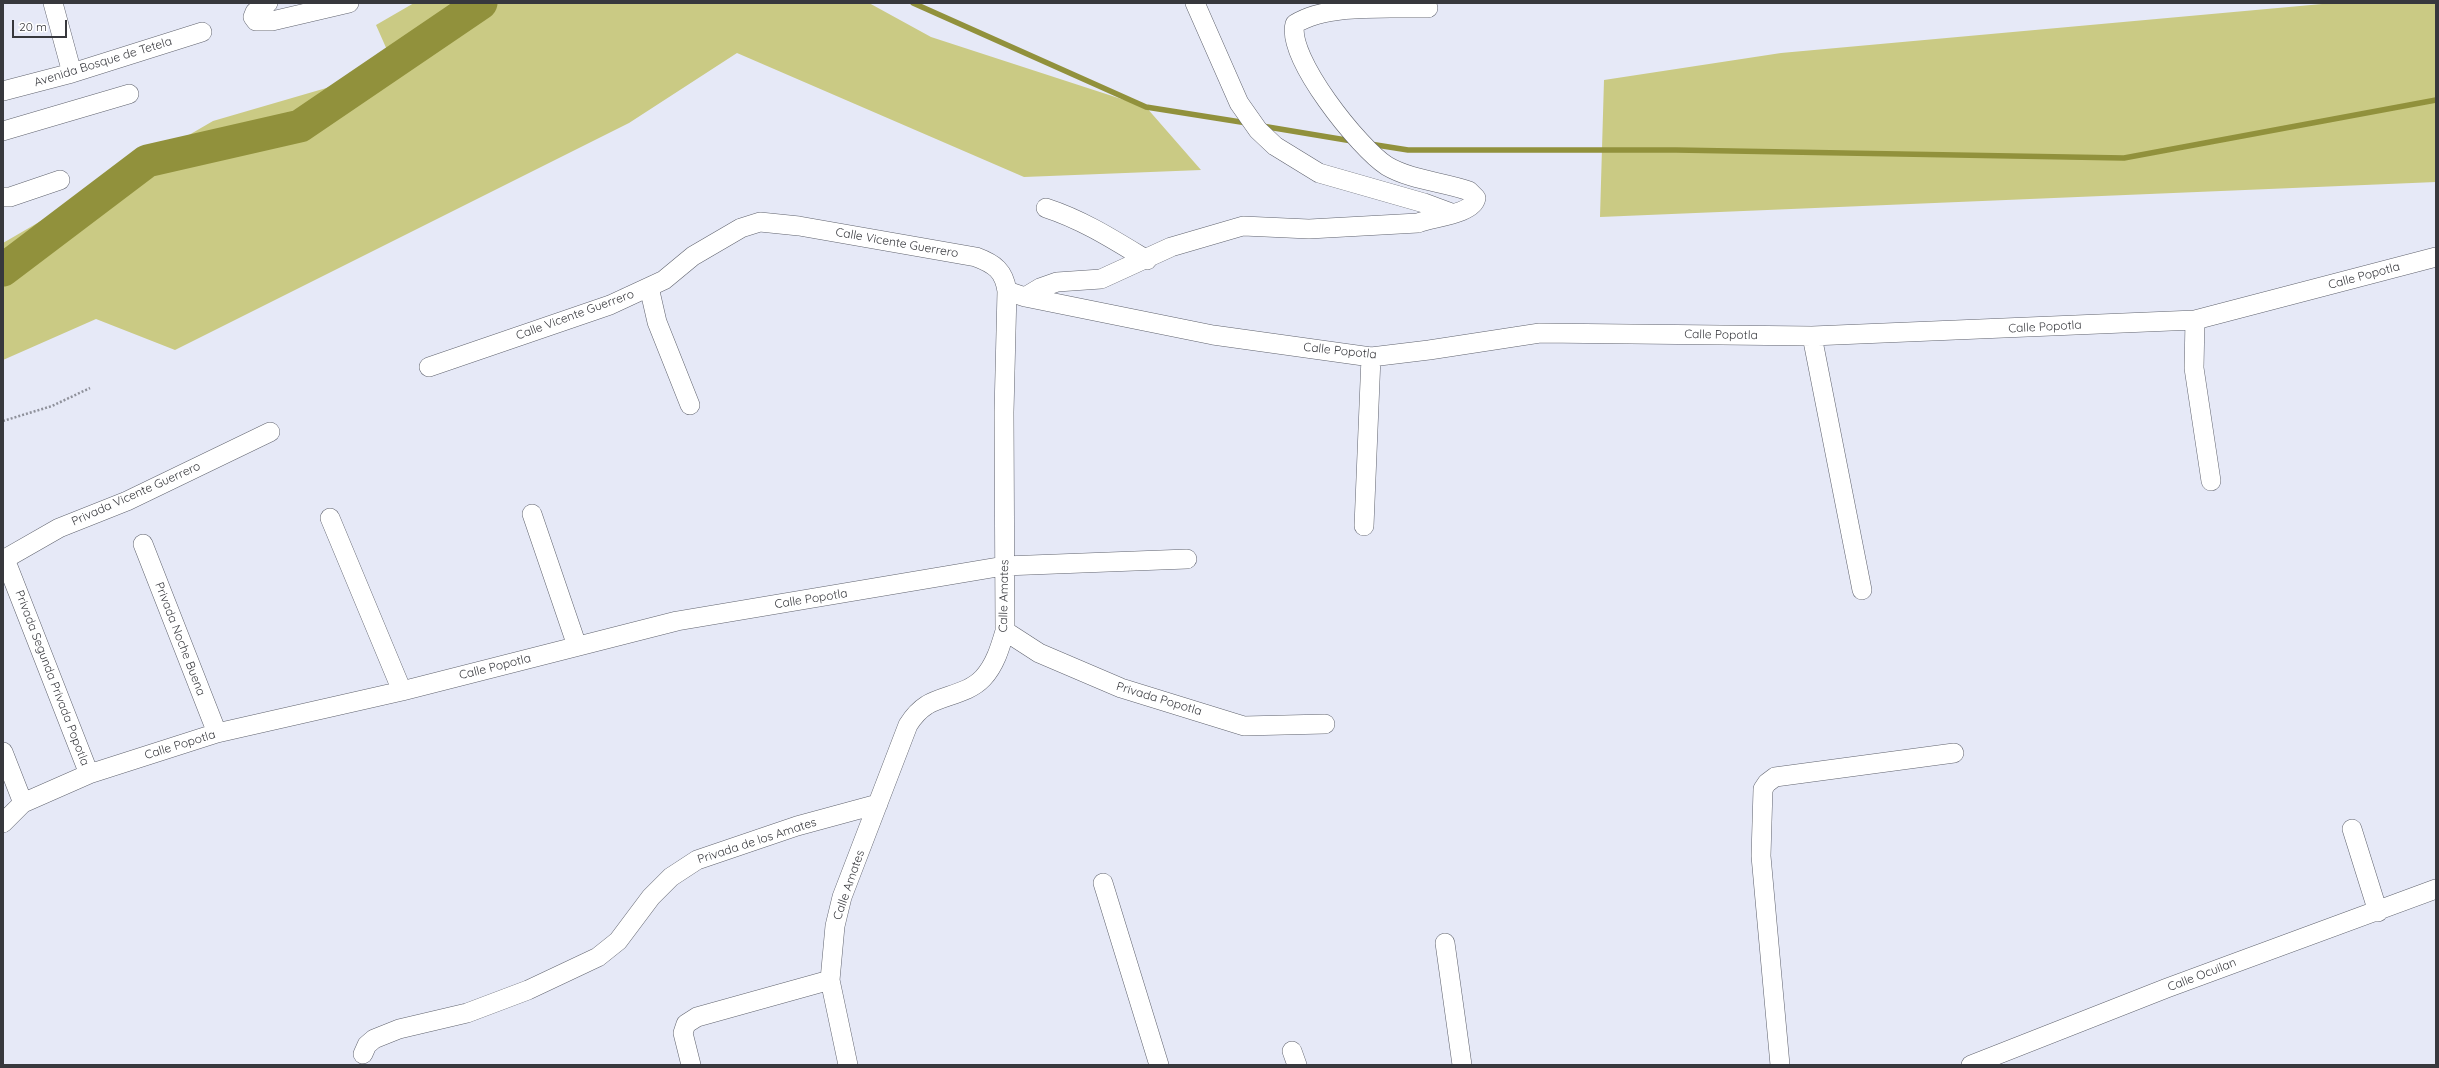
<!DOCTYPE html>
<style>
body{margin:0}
#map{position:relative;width:2439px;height:1068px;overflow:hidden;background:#e6e9f7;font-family:Quicksand,sans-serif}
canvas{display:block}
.frame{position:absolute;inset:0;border:4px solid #37383d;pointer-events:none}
.scale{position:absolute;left:12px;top:20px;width:55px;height:18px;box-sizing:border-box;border:2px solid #37383d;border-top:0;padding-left:5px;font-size:12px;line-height:14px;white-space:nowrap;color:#37383d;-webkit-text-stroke:3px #fff;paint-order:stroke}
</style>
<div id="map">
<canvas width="2439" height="1068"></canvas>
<div class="frame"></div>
<div class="scale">20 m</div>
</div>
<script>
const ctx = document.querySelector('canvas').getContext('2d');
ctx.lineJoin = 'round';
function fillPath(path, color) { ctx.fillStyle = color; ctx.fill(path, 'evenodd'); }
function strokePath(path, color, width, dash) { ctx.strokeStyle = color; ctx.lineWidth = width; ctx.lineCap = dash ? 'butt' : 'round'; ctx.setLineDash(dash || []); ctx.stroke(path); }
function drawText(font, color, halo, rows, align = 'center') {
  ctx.font = font + ' Quicksand,sans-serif'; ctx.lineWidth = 3; ctx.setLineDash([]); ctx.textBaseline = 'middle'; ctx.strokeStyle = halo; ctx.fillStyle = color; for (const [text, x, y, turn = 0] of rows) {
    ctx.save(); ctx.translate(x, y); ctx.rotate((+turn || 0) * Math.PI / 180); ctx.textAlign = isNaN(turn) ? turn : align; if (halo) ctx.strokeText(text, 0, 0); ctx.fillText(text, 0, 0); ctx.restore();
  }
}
const green = new Path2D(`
 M414 3H869L931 37 1146 107 1201 170 1024 177 737 53 629 123 175 350 96 319 3 360V243L213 121 395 68 376 25Z
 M2333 3H2436V182L1600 217 1604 80 1781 53Z`);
const stream = new Path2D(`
 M913 3 1146 107 1247 123
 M1262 126 1352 141
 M1370 144 1408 150H1676L2124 158 2436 100`);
const river = new Path2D(`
 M3 270 147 161 300 126 481 3`);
const path = new Path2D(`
 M3 421 52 406 90 388`);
const minor = new Path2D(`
 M53 3 72 73
 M268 3 255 12 253 17 256 21H272L349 3
 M1195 3 1239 103 1258 130 1275 146 1319 173 1424 203 1451 213
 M3 91 72 73 202 32
 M3 131 129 94
 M3 197H10L60 180
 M1046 208C1083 220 1114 240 1147 260
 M649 287 657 322 690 405
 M1007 291 1025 297 1213 335 1371 357 1429 350 1540 333 1812 336 2195 320 2436 257
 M1025 297 1040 288 1057 282 1101 279 1171 247 1243 226 1309 229 1418 223C1434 217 1473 214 1476 198L1469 191C1443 182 1411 180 1387 166 1359 148 1286 57 1295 24 1328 3 1390 9 1428 8
 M2195 320 2194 368 2211 481
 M1812 336 1862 590
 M429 367 610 305 664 280 693 256 741 228 760 222 799 226 976 257C995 264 1004 271 1007 291L1004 412 1005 631C1000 648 995 665 983 678 968 694 944 695 927 705 919 710 913 717 908 725L842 897 835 926 830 980 848 1065
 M532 514 577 646
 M330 518 402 691
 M1364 526 1371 357
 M143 544 217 733
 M5 559 89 774
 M3 560 59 528 127 501 270 432
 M1005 631 1039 653 1121 688 1244 726 1325 724
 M3 752 23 803
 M3 823 23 803 89 774 217 733 402 691 677 621 1004 566 1187 559
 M2352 829 2378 912
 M1103 883 1159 1065
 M1445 943 1462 1065
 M1292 1051 1297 1065
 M363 1054 367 1045 374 1039 399 1029 467 1013 528 990 598 957 618 941 651 897 671 877 697 860 797 826 878 804
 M691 1065 683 1033 686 1024 697 1017 830 980
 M1780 1065 1761 856 1763 789 1767 783 1775 777 1954 753
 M1971 1065 2167 988 2436 889`);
const streetNames = [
 ["Avenida Bosque de Tetela",103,62,-17],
 ["Calle Vicente Guerrero",897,243,10],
 ["Calle Popotla",2364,276,-15],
 ["Calle Vicente Guerrero",575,315,-20],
 ["Calle Popotla",2045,327,-3],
 ["Calle Popotla",1721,335,1],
 ["Calle Popotla",1340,351,6],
 ["Privada Vicente Guerrero",136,494,-24],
 ["Calle Amates",1004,596,-89],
 ["Calle Popotla",811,599,-9],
 ["Privada Noche Buena",180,639,69],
 ["Calle Popotla",495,667,-14],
 ["Privada Segunda Privada Popotla",52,678,69],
 ["Privada Popotla",1159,699,17],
 ["Calle Popotla",180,745,-17],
 ["Privada de los Amates",757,841,-18],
 ["Calle Amates",849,885,-71],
 ["Calle Ocuilan",2202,975,-21]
];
fillPath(green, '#caca84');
strokePath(stream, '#91913c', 5.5);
strokePath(river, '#91913c', 33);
strokePath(minor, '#60636e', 20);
strokePath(path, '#8f919b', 2.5, [2, 2]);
strokePath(minor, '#fff', 19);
drawText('12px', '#37383d', '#fff', streetNames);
</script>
